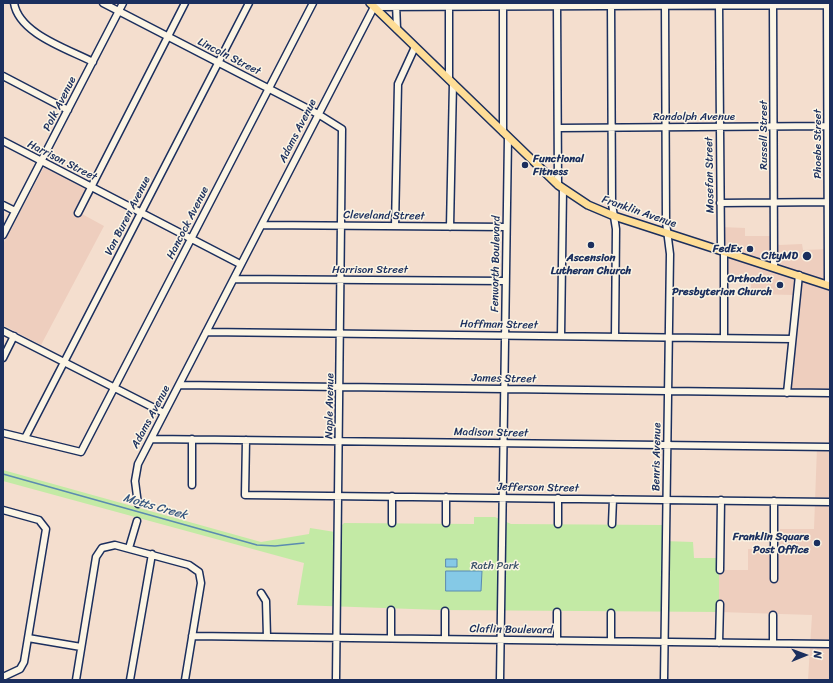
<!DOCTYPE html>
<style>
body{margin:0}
#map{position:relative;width:833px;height:683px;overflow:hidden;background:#f4dece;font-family:Sriracha,sans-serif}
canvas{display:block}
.frame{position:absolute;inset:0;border:4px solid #1b2f5e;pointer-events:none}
.north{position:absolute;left:785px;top:635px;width:40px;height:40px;-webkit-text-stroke:3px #fcf5e5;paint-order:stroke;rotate:89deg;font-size:11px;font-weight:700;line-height:16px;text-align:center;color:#1b2f5e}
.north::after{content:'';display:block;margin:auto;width:14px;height:18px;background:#1b2f5e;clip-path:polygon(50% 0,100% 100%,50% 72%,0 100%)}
</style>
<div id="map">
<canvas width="833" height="683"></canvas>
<div class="frame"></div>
<div class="north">N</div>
</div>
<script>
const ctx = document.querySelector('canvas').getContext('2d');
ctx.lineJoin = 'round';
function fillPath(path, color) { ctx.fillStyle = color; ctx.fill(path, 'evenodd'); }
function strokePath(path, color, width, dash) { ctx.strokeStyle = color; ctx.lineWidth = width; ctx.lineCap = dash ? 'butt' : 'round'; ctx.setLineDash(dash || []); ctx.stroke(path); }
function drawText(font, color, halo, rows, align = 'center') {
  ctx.font = font + ' Sriracha,sans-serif'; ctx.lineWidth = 3; ctx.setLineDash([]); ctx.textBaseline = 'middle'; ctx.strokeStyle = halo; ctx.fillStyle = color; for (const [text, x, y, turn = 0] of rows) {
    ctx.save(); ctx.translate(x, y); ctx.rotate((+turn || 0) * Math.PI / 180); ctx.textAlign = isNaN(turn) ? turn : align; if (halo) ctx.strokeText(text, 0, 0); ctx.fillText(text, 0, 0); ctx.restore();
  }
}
const built = new Path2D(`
 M44 167 95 191 82 214 104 226 41 345 3 325V244Z
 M720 227 745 228V236H772L779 245 802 244 803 250 830 249V680H808L812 615 719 612V570H748V549H779L780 529H814L817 447H828L829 398 784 396 794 295 751 294V282L725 281 721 251Z`);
const green = new Path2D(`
 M3 470 261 542 309 534 310 528 335 532 344 523 474 524V517H495L511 524 663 525V541L693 542 694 558H719V612L441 610 297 605 304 563 3 481Z`);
const water = new Path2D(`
 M446 559H457V567H446Z
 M446 571H482L481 591H446Z`);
const stream = new Path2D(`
 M3 474 257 545 275 546 304 543`);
const minor = new Path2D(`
 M14 3C19 34 68 49 93 62
 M103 3 318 114 342 129 336 680
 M396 3 397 29
 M449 3V79
 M503 3V132
 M611 3 612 204 616 229 615 337
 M773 3 774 267
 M827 3 828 285
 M557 4 558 185
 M719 4 721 250
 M3 76 68 110
 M558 128 830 126
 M3 141 240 264
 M720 203 830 202
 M3 205 15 211
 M78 213 185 3
 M262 225 506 227
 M395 226 398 84 415 47
 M450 227 453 83
 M3 235 123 3
 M234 279 505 281
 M3 331 164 413
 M206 332 792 339
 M561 336 563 189
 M724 338V251
 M3 358 14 336
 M179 385 830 393
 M787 393 799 275
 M3 433 81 452 313 3
 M25 438 249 3
 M151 439 830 447
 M246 440 245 495 830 502
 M192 485V439
 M392 496V523
 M558 498V524
 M138 504 135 481 138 464 374 7 830 5
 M3 510 39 520 46 529 24 662 20 669 3 677
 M446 523V497
 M612 524 613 499
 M129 548 137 521
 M720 570 721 500
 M774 579V501
 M261 593 266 601 267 637
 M192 636 830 644
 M28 638 81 647
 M391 638V610
 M445 639V611
 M557 641V612
 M611 641V613
 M719 643 720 604
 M773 643V615
 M76 680 96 557 102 548 115 545 189 565 199 572 201 583 185 680
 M130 680 152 554
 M500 680 508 137
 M664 680 670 254 666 222 665 4`);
const major = new Path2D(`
 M370 3 558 185 588 205 614 216 830 286`);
const markers = [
 [525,165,4,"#1b2f5e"],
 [591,245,4,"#1b2f5e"],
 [750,249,4,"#1b2f5e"],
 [807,256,5,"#1b2f5e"],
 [780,285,4,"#1b2f5e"],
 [817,543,4,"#1b2f5e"]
];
const streetNames = [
 ["Lincoln Street",229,57,27],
 ["Polk Avenue",60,104,-63],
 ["Randolph Avenue",694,117],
 ["Adams Avenue",298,131,-63],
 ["Russell Street",764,135,-90],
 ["Phoebe Street",818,144,-90],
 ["Harrison Street",62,161,27],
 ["Mosefan Street",710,175,-91],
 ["Franklin Avenue",639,212,19],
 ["Van Buren Avenue",128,216,-63],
 ["Cleveland Street",384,216,1],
 ["Hancock Avenue",188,223,-63],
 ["Fenworth Boulevard",496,264,-89],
 ["Harrison Street",370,270],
 ["Hoffman Street",499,325,1],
 ["James Street",504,379,1],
 ["Naple Avenue",330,406,-89],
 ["Adams Avenue",151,417,-62],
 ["Madison Street",491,433,1],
 ["Benris Avenue",657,457,-89],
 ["Jefferson Street",538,488,1],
 ["Claflin Boulevard",511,630,1]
];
const poiNames = [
 ["Functional",533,159,"left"],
 ["Fitness",533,172,"left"],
 ["FedEx",742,249],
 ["CityMD",798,256],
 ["Ascension",591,258,"center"],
 ["Lutheran Church",591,271,"center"],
 ["Orthodox",772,279],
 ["Presbyterian Church",772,292],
 ["Franklin Square",809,537],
 ["Post Office",809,550]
];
const parkNames = [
 ["Rath Park",495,566]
];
const waterNames = [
 ["Motts Creek",155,507,16]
];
fillPath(built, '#eecebe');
fillPath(green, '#c3eaa5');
fillPath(water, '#85c9e6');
strokePath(water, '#5b8bb0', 1);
strokePath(stream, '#5b8bb0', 1.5);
strokePath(minor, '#1b2f5e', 9);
strokePath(major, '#1b2f5e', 10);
strokePath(minor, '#fcf5e5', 6);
strokePath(major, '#fedd96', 7);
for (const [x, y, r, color] of markers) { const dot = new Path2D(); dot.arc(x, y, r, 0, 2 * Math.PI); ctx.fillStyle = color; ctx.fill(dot); strokePath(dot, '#fcf5e5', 1.5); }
drawText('11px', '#1b2f5e', '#fcf5e5', streetNames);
drawText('bold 11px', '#1b2f5e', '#fcf5e5', poiNames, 'right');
drawText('11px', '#3d546c', '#fcf5e5', parkNames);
drawText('italic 12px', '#365680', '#fcf5e5', waterNames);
</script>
